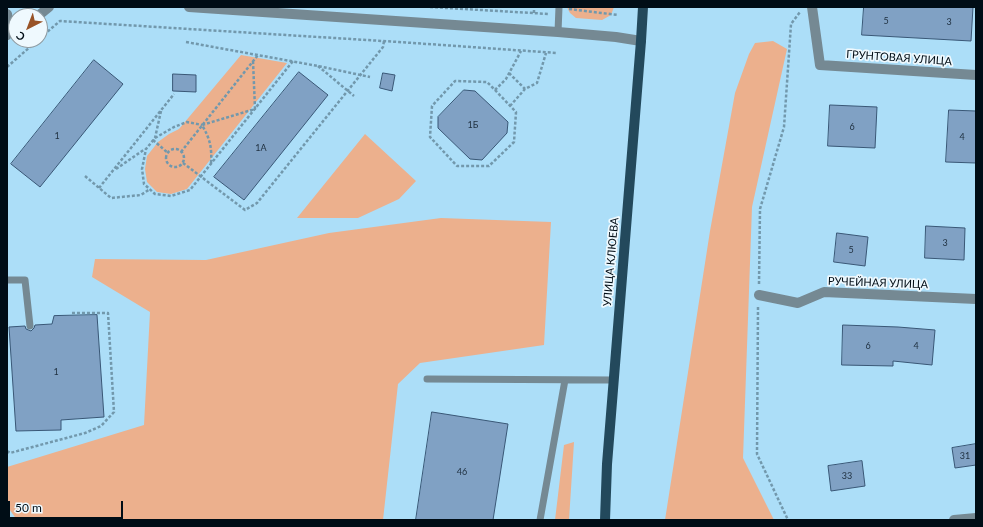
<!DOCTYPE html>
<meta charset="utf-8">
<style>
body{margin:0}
#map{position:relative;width:983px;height:527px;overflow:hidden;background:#acdef8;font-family:Lato,sans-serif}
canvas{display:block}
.frame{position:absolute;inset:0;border:8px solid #000d16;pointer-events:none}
.north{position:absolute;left:8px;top:8px;width:40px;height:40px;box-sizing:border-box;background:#eff9fe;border:1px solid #8f9ba1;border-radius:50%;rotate:222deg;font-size:11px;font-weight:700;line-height:16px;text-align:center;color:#000d16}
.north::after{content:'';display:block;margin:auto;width:14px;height:18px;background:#985327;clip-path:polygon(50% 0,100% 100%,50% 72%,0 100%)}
.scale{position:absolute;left:8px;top:501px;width:115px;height:18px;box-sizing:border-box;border:2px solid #000d16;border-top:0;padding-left:5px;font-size:12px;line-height:14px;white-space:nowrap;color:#000d16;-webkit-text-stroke:3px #eff9fe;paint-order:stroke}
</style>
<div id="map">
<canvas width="983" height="527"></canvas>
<div class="frame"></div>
<div class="north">С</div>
<div class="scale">50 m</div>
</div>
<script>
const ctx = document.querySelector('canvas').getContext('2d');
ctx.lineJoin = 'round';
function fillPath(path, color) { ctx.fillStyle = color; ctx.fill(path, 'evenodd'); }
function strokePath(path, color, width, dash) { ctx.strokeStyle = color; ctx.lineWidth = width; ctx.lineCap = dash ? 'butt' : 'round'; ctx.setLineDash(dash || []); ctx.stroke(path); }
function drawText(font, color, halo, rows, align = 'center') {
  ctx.font = font + ' Lato,sans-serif'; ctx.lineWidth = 3.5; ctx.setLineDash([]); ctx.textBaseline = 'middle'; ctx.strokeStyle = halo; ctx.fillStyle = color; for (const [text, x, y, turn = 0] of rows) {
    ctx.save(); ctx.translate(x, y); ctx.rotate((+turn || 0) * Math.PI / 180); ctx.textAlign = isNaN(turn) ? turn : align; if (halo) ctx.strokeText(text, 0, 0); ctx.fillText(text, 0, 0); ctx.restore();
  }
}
const green = new Path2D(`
 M567 7H614L611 15 602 20 576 18 570 13Z
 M773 41 787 49 752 207 743 458 774 520H665L710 231 735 93 749 54 755 43Z
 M241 55 287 63 187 189 171 194 157 192 147 182 145 169 147 156 158 142 169 134 179 129Z
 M365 134 416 181 399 199 358 218H297Z
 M441 218 551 222 544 345 420 363 398 384 383 520H17L7 506V467L144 425 150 312 92 277 95 259 206 260 329 233Z
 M574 442 569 520H555L564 445Z`);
const building = new Path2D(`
 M864 7H973L971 41 862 35Z
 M94 60 123 84 40 187 11 164Z
 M299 72 328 95 244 200 214 177Z
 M383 73 395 75 392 91 380 88Z
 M173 74 196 75V92L173 91Z
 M464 90 475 91 508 122 507 133 482 160 470 159 438 128V117Z
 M830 105 877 107 875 148 828 146Z
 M949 110 976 111V163L946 162Z
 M926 226 965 228 964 260 925 258Z
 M837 233 868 237 865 266 834 262Z
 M97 315 104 417 61 420V430L16 431 9 327 25 326 26 329 31 331 34 328 35 325 52 324 54 316Z
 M843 325 898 327 935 330 932 365 893 361V366L842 365Z
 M432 412 508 424 493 520H416Z
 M976 444V465L955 468 952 448Z
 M862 461 865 486 831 491 828 466Z`);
const path = new Path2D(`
 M430 7 549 14
 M569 9 618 15
 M534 13V7
 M40 38 60 21 399 42 557 53
 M186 42 318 66 370 77
 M318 66 354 96
 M7 67 38 40
 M509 73 525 89
 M495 90 516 112 514 142 489 166H457L430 137 432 106 455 81 487 82 495 90 506 79 521 51
 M510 106 525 89 537 83 546 53
 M161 111 155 138 146 149 142 169 144 184 155 194 171 196 190 190 293 61
 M155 138 174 127 187 122 202 125
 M153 140 168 153
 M166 158a9 9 0 1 1 18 0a9 9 0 1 1-18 0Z
 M181 152 258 55
 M183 163 245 210 257 203 383 47 384 41
 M211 163C212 147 210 139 202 125L255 109 253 61
 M116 169 145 149
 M85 176 111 198 141 195 150 189
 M99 188 174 94
 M759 284 760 209 784 127 791 24 800 12
 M758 307 757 454 788 520
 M7 451 10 453 85 433 101 426 114 412 108 313H71`);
const lane = new Path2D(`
 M558 32 559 7
 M7 280H25L30 326
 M427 379 614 380
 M540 520 565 380`);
const street = new Path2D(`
 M189 7 558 32 616 37 641 41
 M812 7 820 65 976 75
 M7 14 9 25 7 35
 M38 16 49 7
 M759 295 798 303 824 292 976 299
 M954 520 976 518`);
const primary = new Path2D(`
 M605 520 607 464 641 41 643 7`);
const numberNames = [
 ["5",886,21],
 ["3",949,22],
 ["1Б",473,125],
 ["6",852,127],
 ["1",57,136],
 ["4",962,137],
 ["1А",261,148],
 ["3",945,243],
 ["5",851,250],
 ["6",868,346],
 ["4",916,346],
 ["1",56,372],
 ["31",965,456],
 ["46",462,472],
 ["33",847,476]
];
const streetNames = [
 ["ГРУНТОВАЯ УЛИЦА",899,58,4],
 ["УЛИЦА КЛЮЕВА",611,262,-85],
 ["РУЧЕЙНАЯ УЛИЦА",878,283,2]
];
fillPath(green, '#ecb08d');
fillPath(building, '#80a1c4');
strokePath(building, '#395776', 1);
strokePath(path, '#7298ac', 2.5, [3, 2]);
strokePath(lane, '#758993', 7);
strokePath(street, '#758993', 10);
strokePath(primary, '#23495c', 10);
drawText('9px', '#203242', null, numberNames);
drawText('11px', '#000d16', '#eff9fe', streetNames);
</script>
